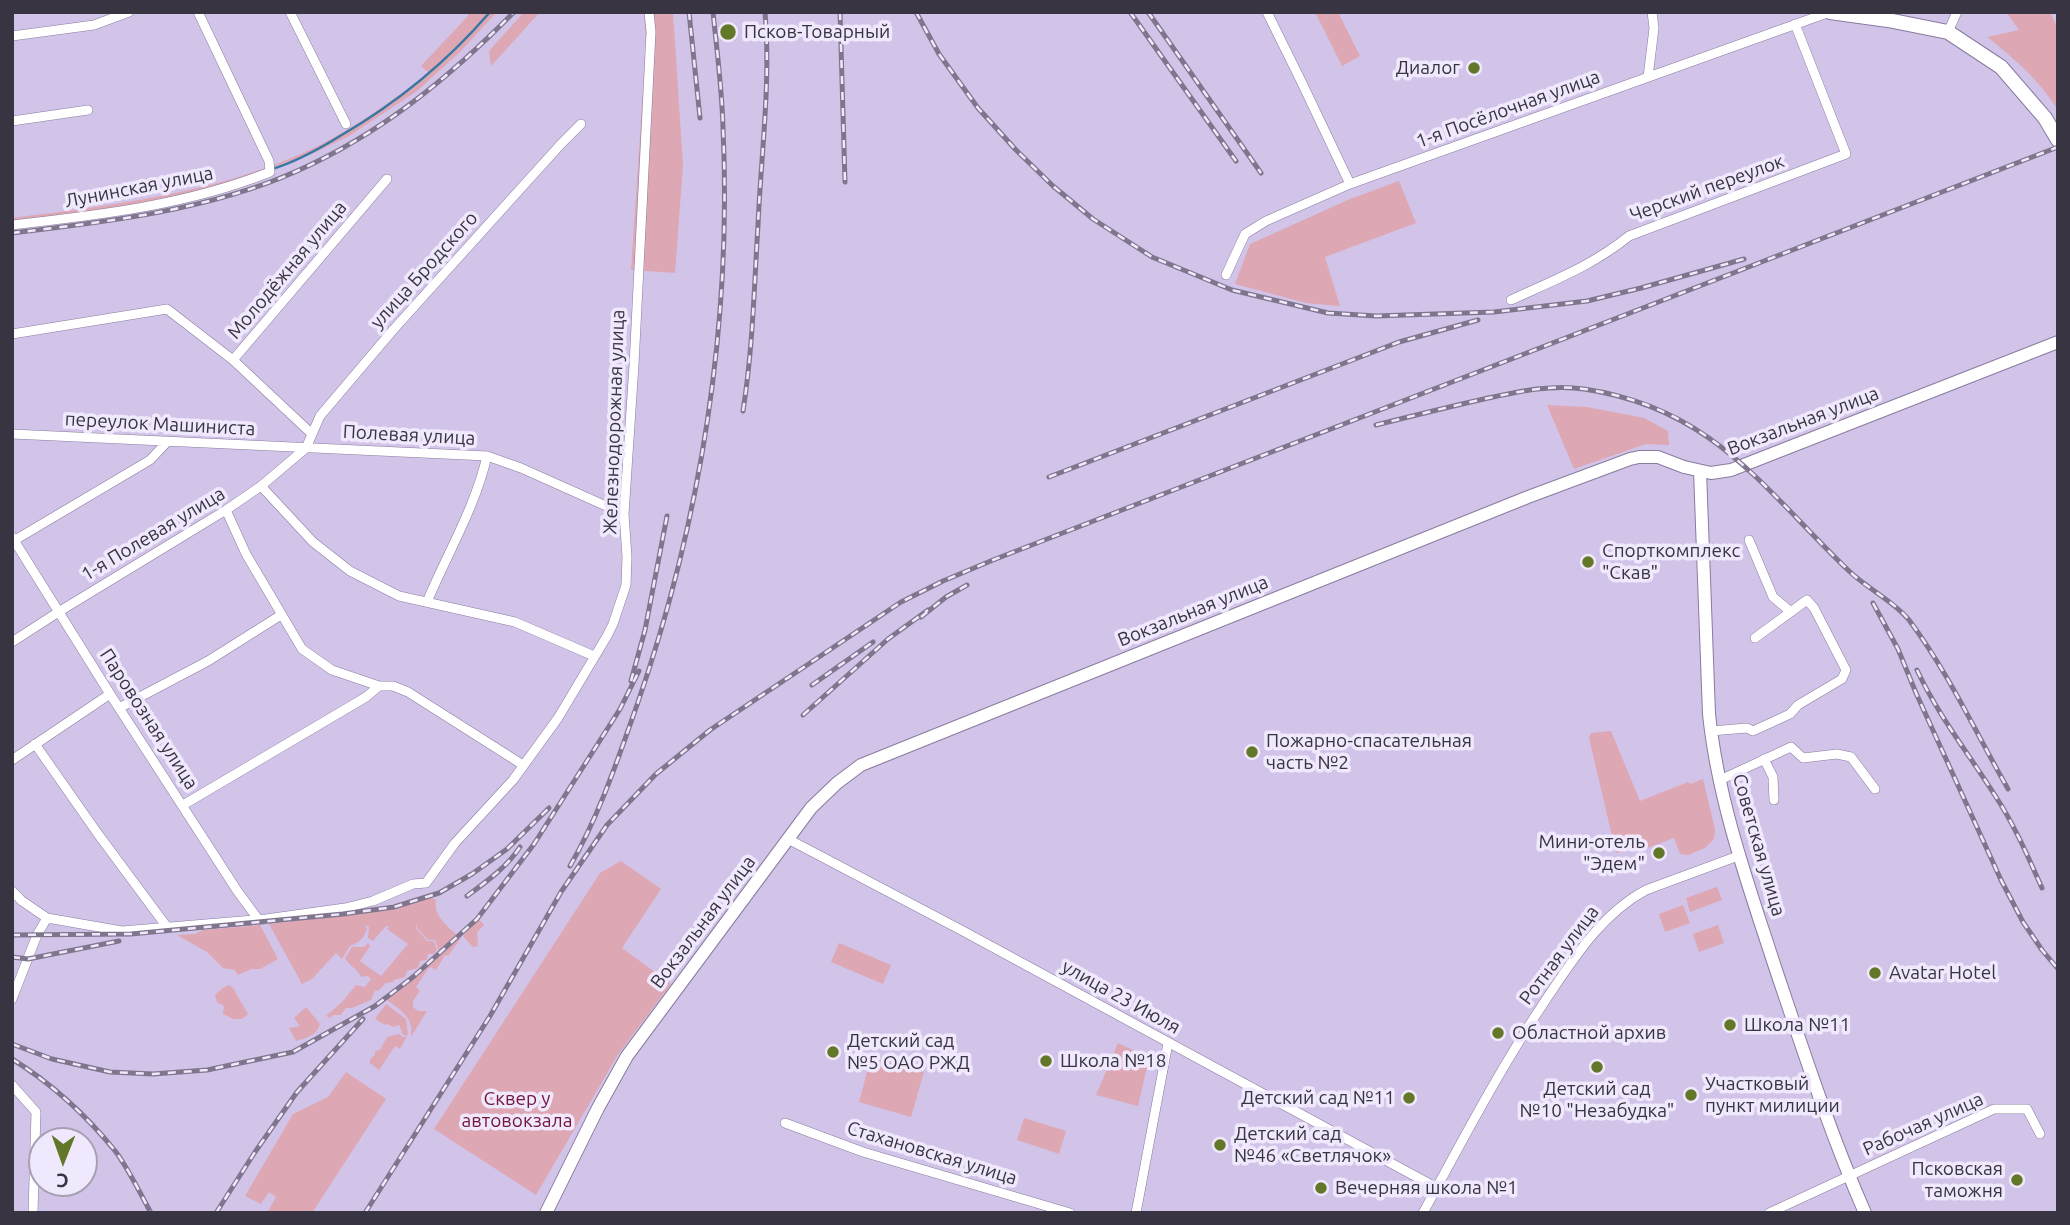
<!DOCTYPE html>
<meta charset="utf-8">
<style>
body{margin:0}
#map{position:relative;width:2070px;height:1225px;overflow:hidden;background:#d2c4e9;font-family:Ubuntu,sans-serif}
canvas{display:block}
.frame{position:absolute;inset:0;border:14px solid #393442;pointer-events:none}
.north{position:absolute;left:28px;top:1127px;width:70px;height:70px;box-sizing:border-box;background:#f0e8fc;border:2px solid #a7a0b2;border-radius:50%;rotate:181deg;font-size:19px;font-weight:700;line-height:28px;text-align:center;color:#393442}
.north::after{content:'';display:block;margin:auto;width:24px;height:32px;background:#627728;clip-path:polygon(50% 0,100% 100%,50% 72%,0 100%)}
</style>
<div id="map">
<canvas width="2070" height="1225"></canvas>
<div class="frame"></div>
<div class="north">С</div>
</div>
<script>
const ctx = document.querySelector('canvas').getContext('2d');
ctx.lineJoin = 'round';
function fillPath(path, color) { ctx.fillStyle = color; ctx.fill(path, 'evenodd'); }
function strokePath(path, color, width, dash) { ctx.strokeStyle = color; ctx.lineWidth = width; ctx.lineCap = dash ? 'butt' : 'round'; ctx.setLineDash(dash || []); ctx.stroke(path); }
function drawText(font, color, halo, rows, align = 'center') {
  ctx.font = font + ' Ubuntu,sans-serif'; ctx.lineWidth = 7; ctx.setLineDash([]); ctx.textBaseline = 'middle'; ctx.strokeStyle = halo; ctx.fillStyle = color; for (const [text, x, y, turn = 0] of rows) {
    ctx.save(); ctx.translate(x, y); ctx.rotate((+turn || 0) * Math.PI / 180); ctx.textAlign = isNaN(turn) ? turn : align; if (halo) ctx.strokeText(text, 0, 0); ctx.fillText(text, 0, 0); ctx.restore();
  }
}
const green = new Path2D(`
 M468 12H497L460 52 417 91 349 136 312 154 197 192 120 207 12 221V218C111 205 211 194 303 153 348 133 390 102 429 73L421 66 468 16Z
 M524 12H540L491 66 489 51Z
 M644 12H673L683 165 675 273 631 270 646 44Z
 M1320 12H1338L1360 56 1342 66 1316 14Z
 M2006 12H2050L2058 29V110C2038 79 2016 60 1987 37L2019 30Z
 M1399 181 1416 223 1325 257 1340 306 1306 303 1235 284 1250 244 1350 199Z
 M1547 405 1587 407 1644 418 1668 431 1669 445 1646 444 1574 469Z
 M1611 731 1640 801 1688 782 1691 784 1703 779 1715 829 1714 839 1705 848 1688 855 1680 854 1674 838 1637 852 1635 846 1616 853 1589 738 1591 733Z
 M621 861 661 889 622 948 671 984 619 1053 536 1195 434 1129 600 873Z
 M1717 887 1722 900 1690 912 1686 898Z
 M429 897 436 900C433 915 447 926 457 935L439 951 435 940H428L417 928V922L416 928 427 941H434L437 950 434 954H428L427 960 420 961 418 968 407 971 405 977 394 980 393 982 386 983 378 991 375 990 371 1000 352 1008H346L341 1015H333L330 1018 326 1016 343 1001 356 985 365 987 371 979 368 976 361 977C358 969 349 966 345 958L352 947H364L368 943 370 946 360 961 381 976 408 944 387 929 389 927 386 926 373 941 368 938 369 927 365 925 367 929C363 940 359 942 350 946L342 959 336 953 312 979 302 984 269 924 394 908Z
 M1683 905 1690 923 1665 932 1659 914Z
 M479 919 484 925 477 932 478 946 473 947 463 936Z
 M260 925 278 959 260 969H252L238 975 235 970 223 968 207 952 177 935 195 934 203 930Z
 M1718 925 1724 943 1699 952 1693 934Z
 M459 937 461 938 448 956 445 955 436 970 431 967 428 969 416 987 420 991 413 1001V1007L418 1011H427L411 1037C414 1017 401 1011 387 1000L414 979Z
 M839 943 891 965 883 984 831 962Z
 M229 985 233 988 248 1014 242 1019H233L223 1014 224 1006 217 1002 215 995 223 988Z
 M386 1004 406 1019 408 1035H403L399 1025 393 1027 387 1024 385 1025 375 1019Z
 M306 1007 320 1024C317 1035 307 1038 296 1041L289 1028 300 1026 294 1018Z
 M399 1034 403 1037 407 1036 400 1049 395 1046 379 1070 370 1063V1059L375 1055V1051L380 1050 387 1037Z
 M1118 1043 1149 1058 1138 1106 1096 1095Z
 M871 1057 924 1072 911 1117 859 1102Z
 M346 1072 386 1099 312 1213H267L276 1197 269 1192 261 1204 245 1196 293 1114 328 1097Z
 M1024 1118 1066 1131 1059 1154 1017 1140Z`);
const stream = new Path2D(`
 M272 169C296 162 319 149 340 136 397 103 447 62 490 12`);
const street = new Path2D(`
 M290 12 346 124
 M1267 12 1302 83 1350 184
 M1948 32 1957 12
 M12 36 94 25 129 12
 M1648 77 1654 28 1652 12
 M12 121 88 110
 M12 225C100 215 187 205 270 172L269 161 198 12
 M1226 275 1245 234 1266 221 1350 184 1830 12
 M1511 300C1554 280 1592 266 1629 236L1846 154 1795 24
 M12 334 167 309 233 360 387 179
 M233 360 312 434
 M12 434 487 456 521 468 624 514
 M261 486 313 542 350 571 399 596 515 622 594 656
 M226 510 246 554 302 649 332 670 379 686H393L408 692 523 765
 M12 537 110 694 238 892 258 919
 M15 540 150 460 167 442
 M1749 540 1773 597 1791 612
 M427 602C447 554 475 508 487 456
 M12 642 60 611 226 510 261 486 306 448 320 416 393 330 560 145 581 124
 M119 708 208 661 281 615
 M1711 731 1747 728 1753 731 1790 714 1798 705 1842 679 1846 670 1814 608 1807 600 1755 638
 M35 744 98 834 167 927
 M1764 759 1773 777 1774 800
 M12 760 110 694
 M1720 780 1791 747 1803 758 1837 754 1851 757 1875 789
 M183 805 366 697 379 686
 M788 839 963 931 1437 1188
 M12 891 22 901 47 918
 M12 999 37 935 47 918 122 931 266 919 345 908 373 901 413 884 426 883 455 843 513 780 558 718 607 636 613 624 626 585 627 557 624 514 634 365 651 32 649 12
 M12 1085 36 1112 33 1213
 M785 1123 863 1152 1070 1213
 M1136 1213 1168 1043
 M1423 1213C1463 1139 1502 1065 1549 995 1576 955 1603 913 1646 890L1738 856
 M1769 1213 1994 1109H2027L2040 1134`);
const secondary = new Path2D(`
 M1700 471 1709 714C1718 801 1748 884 1775 967 1803 1050 1830 1133 1865 1213
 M546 1213 598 1108 627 1056 811 808 837 783 861 765 1528 497 1630 459 1639 457H1658L1684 467 1711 473 1731 470 2058 342`);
const primary = new Path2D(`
 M1830 12 1888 20 1948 32 2001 67 2045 118 2058 140`);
const rail = new Path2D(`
 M689 12 700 118
 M840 12 845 182
 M916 12 939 54 978 108 1016 150 1053 186 1093 219 1152 257 1232 290 1328 313 1376 316 1494 312 1587 301 1641 288 1744 259
 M1130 12 1236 161
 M1148 12 1261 173
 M12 233C106 222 210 210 297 171 382 133 449 78 514 12
 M743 411C753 347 754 289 758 225 761 154 771 83 765 12
 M1376 425C1412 416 1448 407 1484 399 1517 392 1550 384 1584 389 1712 408 1762 487 1848 570 1866 588 1894 601 1909 620 1948 672 1976 733 2008 789
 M1049 477 1399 342 1478 320
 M1873 603 1898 649 1916 693 2001 880 2023 922 2042 950 2058 969
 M921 617 946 597 967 585
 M1917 670C1939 717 1969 754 1996 797 2015 826 2028 857 2042 888
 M631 681 645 630 667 516
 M812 685 873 642
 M803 715 888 639 928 610
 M570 866C599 816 618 759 637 705 701 521 732 323 723 128 722 89 717 51 713 12
 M467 896C486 882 507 867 520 847
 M12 935 131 934 343 914 394 907 439 893 472 874 507 849 549 808
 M12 957 28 959 119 941
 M12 1044 52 1059 110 1072 153 1074 207 1070 293 1052 375 1006 413 977 477 919 534 844 620 709 639 671
 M12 1059C51 1083 87 1116 116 1152 129 1170 140 1193 151 1213
 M216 1213 255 1152 297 1092 363 1019
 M365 1213 490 1016 561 892 607 825 656 774 710 730 901 602 943 581 993 560 2058 147`);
const markers = [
 [728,32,9,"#627728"],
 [1474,68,7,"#627728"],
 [1588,562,7,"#627728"],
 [1252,752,7,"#627728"],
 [1659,853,7,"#627728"],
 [1875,973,7,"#627728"],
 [1730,1025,7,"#627728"],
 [1498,1033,7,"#627728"],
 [833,1052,7,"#627728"],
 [1046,1061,7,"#627728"],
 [1597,1067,7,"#627728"],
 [1691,1095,7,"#627728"],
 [1409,1098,7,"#627728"],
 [1220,1145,7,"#627728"],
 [2017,1180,7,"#627728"],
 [1321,1188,7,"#627728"]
];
const poiNames = [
 ["Псков-Товарный",744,32],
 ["Диалог",1460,68,"right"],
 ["Спорткомплекс",1602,551],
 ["\"Скав\"",1602,573],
 ["Пожарно-спасательная",1266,741],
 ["часть №2",1266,763],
 ["Мини-отель",1645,842,"right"],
 ["\"Эдем\"",1645,864,"right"],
 ["Avatar Hotel",1889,973],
 ["Школа №11",1744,1025],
 ["Областной архив",1512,1033],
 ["Детский сад",847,1041],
 ["№5 ОАО РЖД",847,1063],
 ["Школа №18",1060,1061],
 ["Участковый",1705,1084],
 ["пункт милиции",1705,1106],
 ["Детский сад",1597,1089,"center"],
 ["№10 \"Незабудка\"",1597,1111,"center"],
 ["Детский сад №11",1395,1098,"right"],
 ["Детский сад",1234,1134],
 ["№46 «Светлячок»",1234,1156],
 ["Псковская",2003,1169,"right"],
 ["таможня",2003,1191,"right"],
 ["Вечерняя школа №1",1335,1188]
];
const streetNames = [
 ["1-я Посёлочная улица",1508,109,-20],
 ["Лунинская улица",139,187,-11],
 ["Черский переулок",1707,188,-20],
 ["Молодёжная улица",287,270,-50],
 ["улица Бродского",424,270,-48],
 ["Вокзальная улица",1803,421,-21],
 ["Железнодорожная улица",614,422,-88],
 ["переулок Машиниста",160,424,3],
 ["Полевая улица",409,435,3],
 ["1-я Полевая улица",153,534,-31],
 ["Вокзальная улица",1193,611,-22],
 ["Паровозная улица",149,719,57],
 ["Советская улица",1759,845,74],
 ["Вокзальная улица",703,922,-53],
 ["Ротная улица",1559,955,-53],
 ["улица 23 Июля",1121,997,29],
 ["Рабочая улица",1923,1124,-24],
 ["Стахановская улица",932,1153,17]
];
const parkNames = [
 ["Сквер у",517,1099],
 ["автовокзала",517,1121]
];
fillPath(green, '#dda7b4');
strokePath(stream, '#3877a5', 2.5);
strokePath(street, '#897b9e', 10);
strokePath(secondary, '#897b9e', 14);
strokePath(primary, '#897b9e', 16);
strokePath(street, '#fff', 9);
strokePath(secondary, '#fff', 12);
strokePath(primary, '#fff', 14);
strokePath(rail, '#7f768e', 5);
strokePath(rail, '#f0e8fc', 2.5, [8]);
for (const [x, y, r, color] of markers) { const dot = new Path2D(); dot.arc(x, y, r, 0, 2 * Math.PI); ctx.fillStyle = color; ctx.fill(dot); strokePath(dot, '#f0e8fc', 2.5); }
drawText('19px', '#393442', '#f0e8fc', poiNames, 'left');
drawText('19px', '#393442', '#f0e8fc', streetNames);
drawText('19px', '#72173a', '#f0e8fc', parkNames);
</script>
